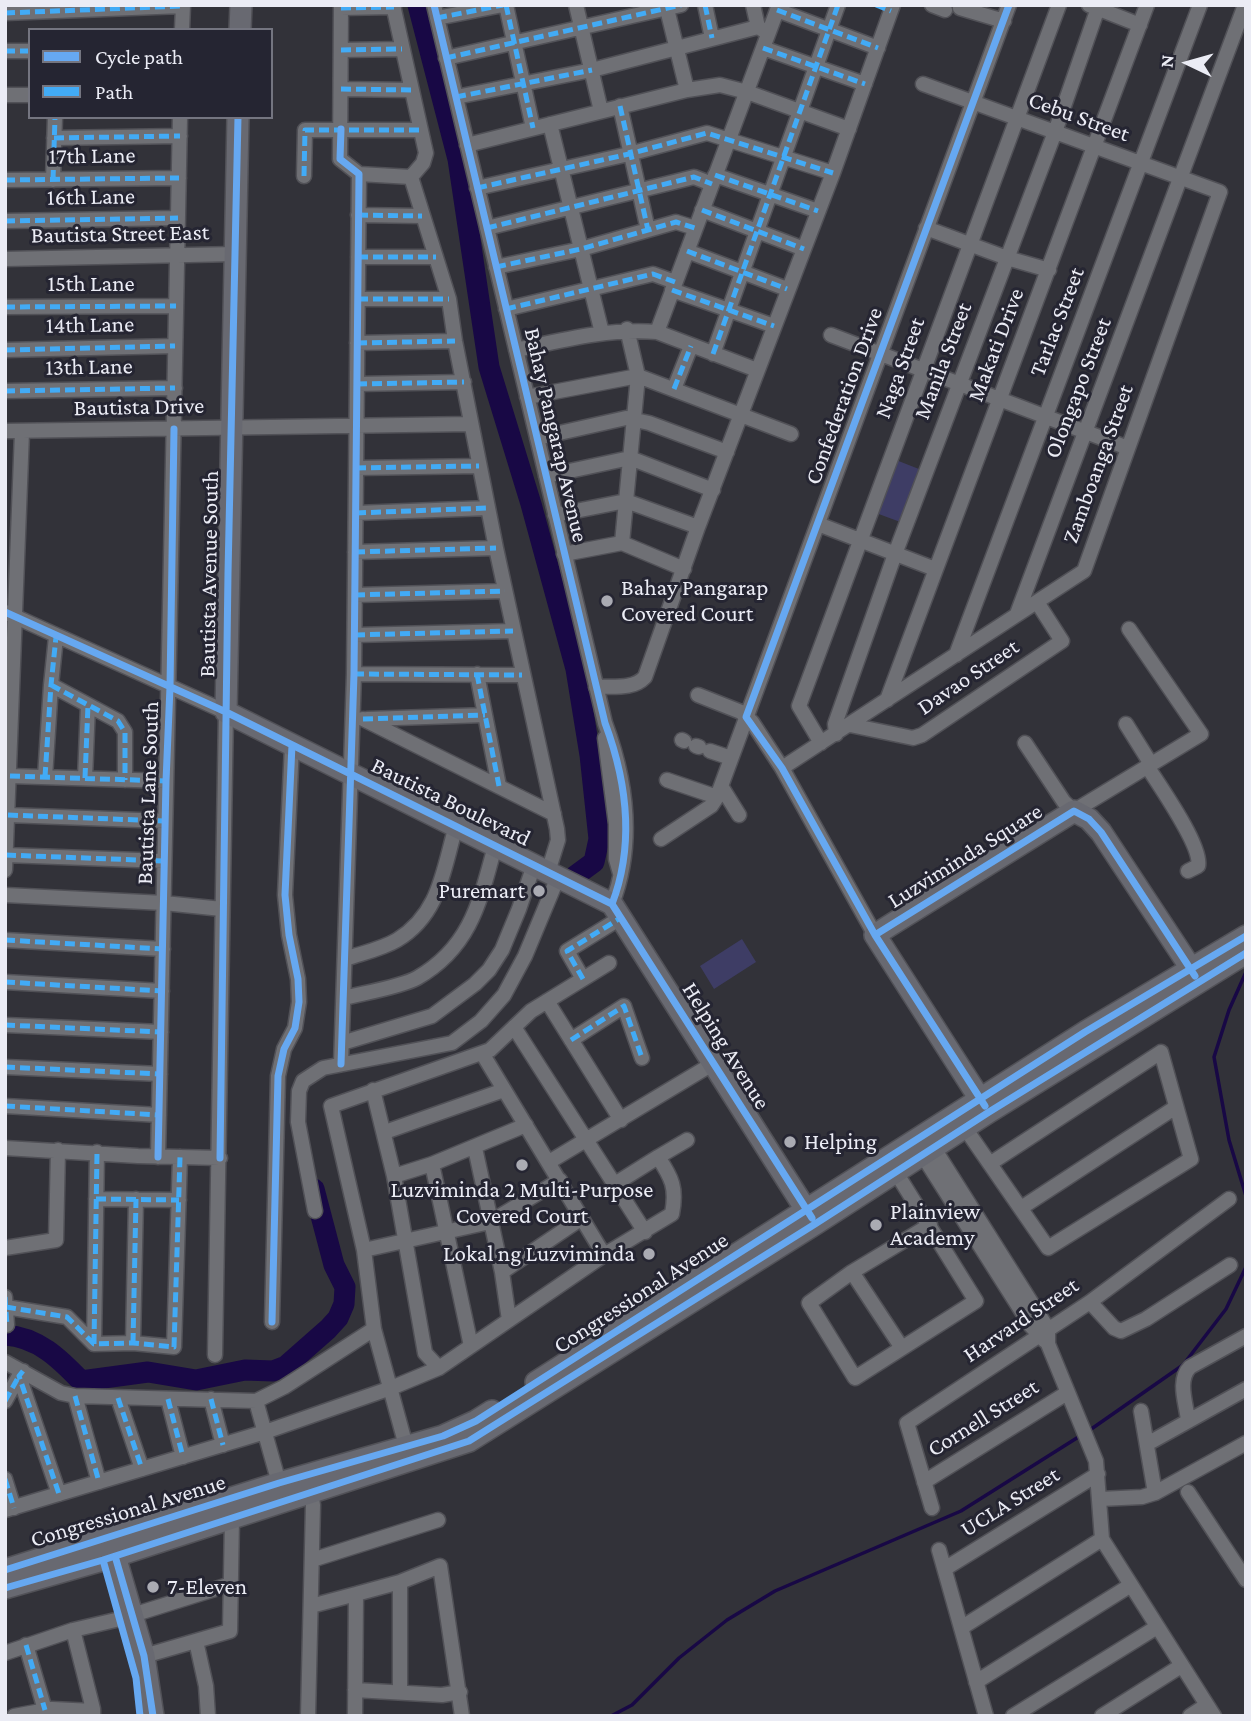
<!DOCTYPE html>
<style>
body{margin:0}
#map{position:relative;width:1251px;height:1721px;overflow:hidden;background:#323239;font-family:"Crimson Pro",serif}
canvas{display:block}
.frame{position:absolute;inset:0;border:7px solid #ebecf5;pointer-events:none}
.legend{position:absolute;left:28px;top:28px;width:245px;height:91px;box-sizing:border-box;background:#252532;border:2px solid #747580;margin:0;padding:9px 12px;list-style:none;font-size:21px;color:#ebecf5}
.legend li{display:flex;align-items:center;gap:14px;height:35px}
.legend b{width:35px;border:2px solid #747580}
.north{position:absolute;left:1153px;top:28px;width:70px;height:70px;-webkit-text-stroke:5px #252532;paint-order:stroke;rotate:275deg;font-size:19px;font-weight:700;line-height:28px;text-align:center;color:#ebecf5}
.north::after{content:'';display:block;margin:auto;width:24px;height:32px;background:#ebecf5;clip-path:polygon(50% 0,100% 100%,50% 72%,0 100%)}
</style>
<div id="map">
<canvas width="1251" height="1721"></canvas>
<div class="frame"></div>
<ul class="legend">
<li><b style="height:9px;background:#66a8f1"></b>Cycle path</li>
<li><b style="height:9px;background:#42abf6"></b>Path</li>
</ul>
<div class="north">N</div>
</div>
<script>
const ctx = document.querySelector('canvas').getContext('2d');
ctx.lineJoin = 'round';
function fillPath(path, color) { ctx.fillStyle = color; ctx.fill(path, 'evenodd'); }
function strokePath(path, color, width, dash) { ctx.strokeStyle = color; ctx.lineWidth = width; ctx.lineCap = dash ? 'butt' : 'round'; ctx.setLineDash(dash || []); ctx.stroke(path); }
function drawText(font, color, halo, rows, align = 'center') {
  ctx.font = font + ' "Crimson Pro",serif'; ctx.lineWidth = 6; ctx.setLineDash([]); ctx.textBaseline = 'middle'; ctx.strokeStyle = halo; ctx.fillStyle = color; for (const [text, x, y, turn = 0] of rows) {
    ctx.save(); ctx.translate(x, y); ctx.rotate((+turn || 0) * Math.PI / 180); ctx.textAlign = isNaN(turn) ? turn : align; if (halo) ctx.strokeText(text, 0, 0); ctx.fillText(text, 0, 0); ctx.restore();
  }
}
const green = new Path2D(`
 M896 460 924 471 903 523 876 513Z
 M742 939 756 962 714 989 700 966Z`);
const stream = new Path2D(`
 M1246 972 1229 1010 1214 1057 1229 1140 1246 1196
 M1087 1432 1183 1365 1226 1309 1246 1267
 M611 1716 632 1705 679 1658 727 1620 775 1591 961 1511 1080 1436`);
const river = new Path2D(`
 M418 5 458 159 489 367 531 504 576 669 590 755 599 839 594 862 575 876
 M5 1335C38 1337 60 1359 81 1381L148 1372 196 1380 245 1370 273 1371 286 1366 328 1329 338 1318 344 1304 345 1287 334 1265 314 1189`);
const street = new Path2D(`
 M393 5 426 153 423 163 411 177
 M434 5 605 723C627 782 635 844 612 904
 M506 5 533 128
 M576 5 601 111
 M666 5 687 90
 M705 5 712 38
 M753 5 758 27
 M932 5 945 10
 M1089 5 1140 25
 M341 8 394 7
 M960 8 1004 21
 M777 10 878 48
 M5 13 182 6
 M437 18 503 5
 M182 30 183 5
 M763 48 865 84
 M341 50 402 49
 M5 51H30
 M446 58 681 5
 M341 89 411 90
 M5 95H30
 M456 97 592 70 758 27 768 33
 M620 106 648 230
 M550 124 602 333
 M54 138 180 136
 M467 145 687 90 720 85 747 92 849 129
 M359 174 411 177 449 299 455 341 496 548 557 829 558 840 548 872
 M715 175 818 211
 M304 176 305 130H420
 M5 180 179 178
 M53 180 55 117
 M477 188 629 154 707 133 833 173
 M702 210 804 249
 M358 215 422 216
 M5 221 178 218
 M487 228 694 177 712 184
 M926 228 1007 258 1049 270
 M687 251 787 289
 M358 257H436
 M5 259 235 254
 M496 267 581 249 676 222 695 228
 M672 290 774 326
 M358 299H449
 M5 307 176 306
 M506 309 653 274 675 282
 M657 332 757 370
 M831 335 1128 448
 M357 343 455 341
 M5 350 175 346
 M516 350C563 340 609 328 657 332L779 5
 M713 354 838 5
 M357 384 464 382
 M674 389 691 346
 M5 391 175 388
 M527 397 638 376 791 434
 M5 431 471 424
 M537 438 626 418 649 423 727 452
 M356 468 479 466
 M546 476 630 458 713 490
 M356 513 488 508
 M555 515 626 501 698 527
 M818 524 935 569
 M622 543 638 376 627 329
 M355 552 496 548
 M564 554 622 543 684 569
 M355 595 505 591
 M5 612 226 712 215 1355
 M1017 614 1245 5
 M355 635 513 631
 M956 655 1200 5
 M354 674 522 675
 M477 674 499 786
 M51 685 118 721 125 732V780
 M596 687C613 686 633 690 645 677L698 527 833 173 893 5
 M698 695 741 712 752 722 782 768 875 935
 M887 700 1147 5
 M363 719 554 814
 M367 719 485 715
 M1126 724 1151 764
 M850 725 913 738 922 735 1062 641 1037 602
 M836 734 835 724 895 554 1055 132 1099 5
 M605 738 616 824V859L620 873
 M682 740 684 741
 M821 743 799 706 1059 5
 M1025 743 1064 802 1074 811 1201 734 1129 629
 M696 746 699 747
 M710 751 731 758
 M1147 766C1159 785 1203 847 1198 866L1188 871
 M782 768 1084 571 1220 192 923 84
 M10 776 166 781
 M45 777 51 685 56 637
 M85 778 88 705
 M667 780 717 797
 M721 786 739 815
 M8 815 165 821
 M661 839 711 806 717 797 1009 5
 M6 855 164 861
 M5 870 22 432
 M5 895 164 903 222 909
 M5 940 163 949
 M345 959C362 953 382 949 397 940 440 914 443 870 456 826
 M583 979 567 951 622 917
 M5 982 162 991
 M344 998C363 993 401 987 417 978 471 947 480 901 495 846
 M547 1001 621 1120
 M5 1025 161 1032
 M514 1027 645 1232
 M571 1040 624 1006 642 1058
 M342 1043 432 1016 475 984 489 970 502 950 519 909 534 865
 M482 1053 604 1255
 M341 1064 354 674 359 174 340 159 341 5
 M5 1067 160 1074
 M373 1090 394 1176 425 1353 439 1368
 M5 1106 159 1115
 M965 1128 1048 1248 1191 1159 1161 1052 991 1163
 M385 1132 504 1090
 M930 1142 1048 1329V1344L1096 1461 1102 1539 1214 1716
 M5 1148 138 1156 220 1158
 M475 1148 502 1272 509 1320
 M918 1148 1031 1326 1045 1341
 M158 1157C166 810 173 464 180 117
 M549 1162 714 1063
 M432 1164 471 1346
 M892 1166 976 1301 855 1378 809 1303 852 1272 930 1225
 M394 1176 432 1164 526 1125
 M615 1184 658 1157
 M96 1199 179 1200
 M1021 1208 1176 1107
 M315 1211 298 1122 299 1091 303 1081 323 1068 452 1043 481 1021 504 995 525 956 558 877
 M5 1248 56 1240 58 1150
 M364 1250 490 1222 560 1180
 M502 1272 582 1218
 M852 1272 902 1348
 M5 1297 7 1325
 M1090 1302 1114 1328 1121 1331 1146 1319 1230 1265
 M6 1307 67 1317 94 1344 133 1343 174 1347 180 1157
 M272 1322 278 1076 284 1049 295 1028 299 1002 298 979 289 935 285 895 292 745
 M133 1343 136 1199
 M94 1344 97 1152
 M5 1362 61 1393 75 1396 256 1401 284 1387 374 1329
 M23 1371 19 1376 59 1494
 M75 1396 99 1482
 M118 1398 142 1469
 M168 1399 183 1457
 M211 1399 223 1445
 M5 1401 19 1376
 M256 1401 279 1483
 M1141 1411 1155 1493
 M1188 1420C1186 1403 1177 1380 1190 1367L1246 1336
 M1147 1444 1246 1389
 M406 1446 374 1329 364 1250 331 1106 490 1050 531 1011 609 963
 M5 1479 14 1508
 M924 1482 1067 1393
 M1188 1492 1246 1580
 M1100 1499 1142 1497 1155 1493 1246 1443
 M932 1508 907 1423 1090 1302 1229 1199
 M5 1510 265 1432 391 1388 439 1368 604 1255 672 1214C677 1188 672 1178 658 1157L687 1140
 M939 1550 986 1716
 M312 1560 438 1520
 M946 1568 1098 1474
 M400 1582V1692
 M311 1606 356 1594
 M961 1628 1102 1539
 M73 1630 93 1709V1716
 M196 1641 206 1686 208 1716
 M26 1645 45 1710
 M5 1653 73 1630 120 1619 231 1584
 M144 1656 230 1631 232 1518
 M976 1682 1131 1585
 M355 1690 442 1695 460 1692
 M14 1716 52 1709 93 1711
 M308 1716 313 1505 310 1486
 M355 1716 356 1594 400 1582 440 1566 462 1716
 M1013 1716 1157 1627
 M1102 1716 1181 1666
 M1190 1716 1207 1705`);
const secondary = new Path2D(`
 M240 30 241 5
 M238 117 226 712 612 904 815 1224
 M987 1110 875 935 889 926 1074 811 1089 819 1101 832 1198 979
 M536 1382 1085 1032 1246 936
 M108 1547 115 1556 144 1656 153 1716
 M5 1570 279 1483 443 1436 476 1421 492 1411
 M5 1588 103 1560 469 1441 815 1224 989 1112 1246 953`);
const quiet = new Path2D(`
 M506 5 533 128
 M705 5 712 38
 M876 5 891 11
 M341 8 394 7
 M777 10 878 48
 M5 13 182 6
 M437 18 503 5
 M763 48 865 84
 M341 50 402 49
 M5 51H30
 M446 58 681 5
 M341 89 411 90
 M456 97 592 70
 M620 106 648 230
 M54 138 180 136
 M715 175 818 211
 M304 176 305 130H420
 M5 180 179 178
 M53 180 55 117
 M477 188 629 154 707 133 833 173
 M702 210 804 249
 M358 215 422 216
 M5 221 178 218
 M487 228 694 177 712 184
 M687 251 787 289
 M358 257H436
 M496 267 581 249 676 222 695 228
 M672 290 774 326
 M358 299H449
 M5 307 176 306
 M506 309 653 274 675 282
 M357 343 455 341
 M5 350 175 346
 M713 354 838 5
 M357 384 464 382
 M674 389 691 346
 M5 391 175 388
 M356 468 479 466
 M356 513 488 508
 M355 552 496 548
 M355 595 505 591
 M355 635 513 631
 M354 674 522 675
 M477 674 499 786
 M51 685 118 721 125 732V780
 M363 719 485 715
 M10 776 166 781
 M45 777 51 685 56 637
 M85 778 88 705
 M8 815 165 821
 M6 855 164 861
 M5 940 163 949
 M583 979 567 951 622 917
 M5 982 162 991
 M5 1025 161 1032
 M571 1040 624 1006 642 1058
 M5 1067 160 1074
 M5 1106 159 1115
 M96 1199 179 1200
 M5 1297 7 1325
 M6 1307 67 1317 94 1344 133 1343 174 1347 180 1157
 M133 1343 136 1199
 M94 1344 97 1152
 M23 1371 19 1376 59 1494
 M75 1396 99 1482
 M118 1398 142 1469
 M168 1399 183 1457
 M211 1399 223 1445
 M5 1401 19 1376
 M5 1479 14 1508
 M26 1645 45 1710`);
const cycleway = new Path2D(`
 M434 5 605 723C627 782 635 844 612 904
 M5 612 226 712 612 904 812 1218
 M875 935 1074 811 1089 819 1101 832 1195 976
 M341 1064 354 674 359 174 340 159 341 129
 M985 1106 875 935 782 768 746 717 1009 5
 M158 1157 166 781 170 687 174 429
 M220 1158 228 573 238 117
 M272 1322 278 1076 284 1049 295 1028 299 1002 298 979 289 935 285 895 292 745
 M115 1556 144 1656 153 1716
 M103 1560 136 1678 140 1716
 M5 1570 279 1483 443 1436 476 1421 1085 1032 1246 936
 M5 1588 103 1560 469 1441 815 1224 989 1112 1246 953`);
const markers = [
 [607,601,7,"#aaabb3"],
 [539,891,7,"#aaabb3"],
 [790,1142,7,"#aaabb3"],
 [522,1165,7,"#aaabb3"],
 [876,1225,7,"#aaabb3"],
 [649,1254,7,"#aaabb3"],
 [153,1587,7,"#aaabb3"]
];
const streetNames = [
 ["Cebu Street",1079,117,20],
 ["17th Lane",92,156,-1],
 ["16th Lane",91,197,-1],
 ["Bautista Street East",120,234,-1],
 ["15th Lane",91,284],
 ["Tarlac Street",1057,322,-69],
 ["14th Lane",90,325,-1],
 ["Makati Drive",996,345,-69],
 ["Manila Street",943,361,-69],
 ["13th Lane",89,367,-1],
 ["Naga Street",900,368,-70],
 ["Olongapo Street",1078,388,-69],
 ["Confederation Drive",844,396,-70],
 ["Bautista Drive",139,407,-1],
 ["Bahay Pangarap Avenue",556,435,77],
 ["Zamboanga Street",1098,464,-70],
 ["Bautista Avenue South",209,574,-89],
 ["Davao Street",968,677,-34],
 ["Bautista Lane South",148,793,-88],
 ["Bautista Boulevard",451,802,26],
 ["Luzviminda Square",965,856,-32],
 ["Helping Avenue",726,1046,58],
 ["Congressional Avenue",641,1293,-33],
 ["Harvard Street",1021,1320,-34],
 ["Cornell Street",983,1418,-32],
 ["UCLA Street",1010,1502,-32],
 ["Congressional Avenue",128,1511,-17]
];
const poiNames = [
 ["Bahay Pangarap",621,588],
 ["Covered Court",621,614],
 ["Puremart",525,891,"right"],
 ["Helping",804,1142],
 ["Luzviminda 2 Multi-Purpose",522,1190,"center"],
 ["Covered Court",522,1216,"center"],
 ["Plainview",890,1212],
 ["Academy",890,1238],
 ["Lokal ng Luzviminda",635,1254,"right"],
 ["7-Eleven",167,1587]
];
fillPath(green, '#3e3d65');
strokePath(stream, '#180845', 3.5);
strokePath(river, '#180845', 21);
strokePath(street, '#515157', 17);
strokePath(secondary, '#515157', 24);
strokePath(street, '#6f7075', 14);
strokePath(secondary, '#686971', 21);
strokePath(quiet, '#42abf6', 5, [10, 5]);
strokePath(cycleway, '#66a8f1', 7);
for (const [x, y, r, color] of markers) { const dot = new Path2D(); dot.arc(x, y, r, 0, 2 * Math.PI); ctx.fillStyle = color; ctx.fill(dot); strokePath(dot, '#252532', 2.5); }
drawText('23px', '#ebecf5', '#252532', streetNames);
drawText('23px', '#ebecf5', '#252532', poiNames, 'left');
</script>
